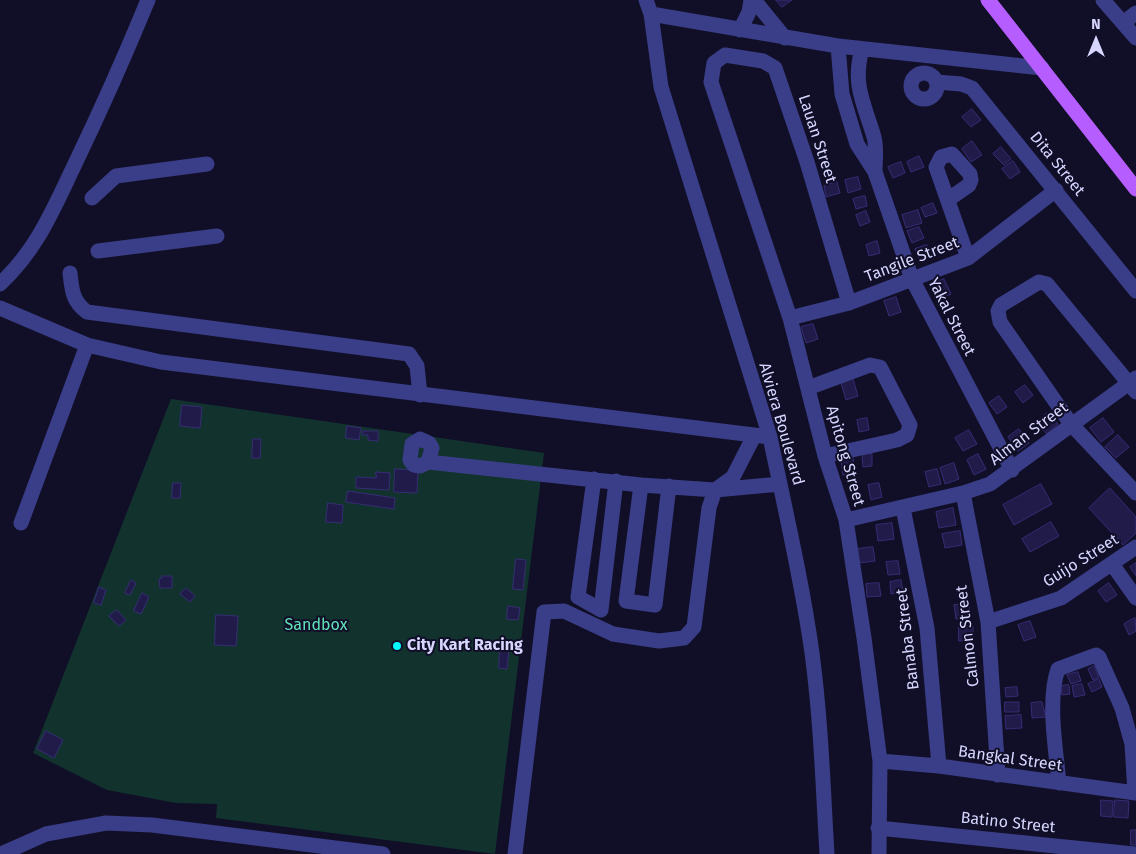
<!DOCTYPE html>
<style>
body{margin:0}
#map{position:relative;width:1136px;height:854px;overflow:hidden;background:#110f28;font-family:"Fira Sans",sans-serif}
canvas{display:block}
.north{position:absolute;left:1071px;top:15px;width:50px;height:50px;-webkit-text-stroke:4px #110f28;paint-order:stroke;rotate:0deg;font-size:14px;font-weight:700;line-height:20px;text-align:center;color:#d7d6ff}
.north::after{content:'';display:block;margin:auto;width:18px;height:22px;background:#d7d6ff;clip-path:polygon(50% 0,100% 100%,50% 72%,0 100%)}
</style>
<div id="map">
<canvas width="1136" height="854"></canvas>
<div class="north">N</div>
</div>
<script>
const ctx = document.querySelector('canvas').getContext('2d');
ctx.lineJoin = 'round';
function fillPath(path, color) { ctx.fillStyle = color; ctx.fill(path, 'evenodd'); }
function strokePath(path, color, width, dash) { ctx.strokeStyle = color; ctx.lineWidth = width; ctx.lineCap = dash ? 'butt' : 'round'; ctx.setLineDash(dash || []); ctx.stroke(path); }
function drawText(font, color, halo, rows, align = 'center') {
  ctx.font = font + ' "Fira Sans",sans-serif'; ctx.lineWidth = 4; ctx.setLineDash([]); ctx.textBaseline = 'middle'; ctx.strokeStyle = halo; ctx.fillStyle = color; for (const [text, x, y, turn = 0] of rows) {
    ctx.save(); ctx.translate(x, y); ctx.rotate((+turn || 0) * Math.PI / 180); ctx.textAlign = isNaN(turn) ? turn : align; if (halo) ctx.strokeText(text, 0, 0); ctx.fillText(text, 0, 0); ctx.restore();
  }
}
const green = new Path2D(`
 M171 399 544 453 495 854 216 818 217 804 176 803 107 790 33 753Z`);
const building = new Path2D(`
 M776 0H792L782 7Z
 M972 109 981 120 971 127 962 117Z
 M972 141 982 155 971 162 962 149Z
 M1001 147 1011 159 1004 165 993 154Z
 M919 156 924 167 911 172 907 162Z
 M1013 161 1020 172 1010 179 1002 169Z
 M901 162 905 173 893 178 888 167Z
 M858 177 861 189 848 193 845 180Z
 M837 182 840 193 826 197 824 186Z
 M865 196 867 206 856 209 853 199Z
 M933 203 937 213 925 217 921 208Z
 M918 210 922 223 906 228 902 215Z
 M866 211 870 222 860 226 856 215Z
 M919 227 924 238 912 243 907 231Z
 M877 241 880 253 869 256 866 245Z
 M927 245 931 255 919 259 915 249Z
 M944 279 951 294 939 299 933 284Z
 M896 297 901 312 889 316 884 301Z
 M813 324 818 339 806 343 801 327Z
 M853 379 858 396 846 400 841 383Z
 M1025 385 1033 395 1023 403 1015 392Z
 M999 396 1007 407 997 414 989 403Z
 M182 405 202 407 200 428 180 426Z
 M1047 413 1058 424 1047 434 1037 423Z
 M867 418 869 430 859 432 857 420Z
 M1103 418 1114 432 1101 442 1090 428Z
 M347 426 361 428 359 440 346 438Z
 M1019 429 1029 443 1018 451 1008 437Z
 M969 430 977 444 963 451 955 438Z
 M363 431H378V441L368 440V435H363Z
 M1118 435 1129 447 1116 458 1105 447Z
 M253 439H261L260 458H252Z
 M872 454V466L863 467 862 455Z
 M978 454 986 469 974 475 967 460Z
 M853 458 856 473 843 475 841 460Z
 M954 463 959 479 945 484 940 468Z
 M395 469 418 470 417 493 394 492Z
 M937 469 941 484 929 487 925 472Z
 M376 472 390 473 389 490 356 488V477L376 478Z
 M173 483H181L180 498H172Z
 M879 483 882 497 871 500 868 485Z
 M1041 484 1052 504 1014 525 1003 505Z
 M1110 488 1136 517V533L1123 545 1089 508Z
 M348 491 395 498 394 509 346 502Z
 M328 503 343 505 342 523 326 522Z
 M953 508 956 525 939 528 936 512Z
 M1051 522 1059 536 1030 552 1022 539Z
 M892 523 894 539 878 541 876 525Z
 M960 531 962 545 945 548 942 534Z
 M873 547 875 561 859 563 857 549Z
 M516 559 526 560 523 590 513 589Z
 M898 561 900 574 888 575 886 562Z
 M1136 563V576L1130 567Z
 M162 576H172V588H160L159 579 162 578Z
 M131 580 136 583 130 595 125 593Z
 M901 580 903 592 891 594 890 582Z
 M879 583 881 596 867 597 866 584Z
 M1109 583 1117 595 1106 602 1098 591Z
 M99 587 106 590 101 605 94 603Z
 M186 588 195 596 190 602 180 594Z
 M142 593 149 597 141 614 134 611Z
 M969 604 970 617 956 619 954 605Z
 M508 606 520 608 518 620 507 619Z
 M117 610 126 620 119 626 109 616Z
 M216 615 238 616 236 646 215 645Z
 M1135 618 1136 631 1129 635 1124 624Z
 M1030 621 1036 637 1024 641 1018 625Z
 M959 627H973V640L959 641Z
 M500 648H509L507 669 499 668Z
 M1094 666 1099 677 1093 680 1088 669Z
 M1078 672 1081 681 1071 684 1067 675Z
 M1099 679 1102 687 1092 692 1088 684Z
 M1082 684 1085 695 1074 697 1072 686Z
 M1069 685 1070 694 1062 695 1061 686Z
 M1017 687 1018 696 1006 697 1005 688Z
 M1005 702H1019V712H1005Z
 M1042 702 1046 717 1032 718 1031 703Z
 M1021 715 1022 728 1006 729 1005 716Z
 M46 731 63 740 54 758 37 749Z
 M1101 800 1113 801 1112 817 1101 816Z
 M1115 800 1129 801 1128 818 1114 817Z
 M1131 830H1136V845H1131Z`);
const minor = new Path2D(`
 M646 0 651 14 661 87 770 437C785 509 802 581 812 653 821 720 823 787 827 854
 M754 0 785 38
 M1103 0 1136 38
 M651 14 838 46 1042 68
 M1123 23 1136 13
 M740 30 749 12 751 0
 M838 46 842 94 857 144 875 172 912 279 1012 470
 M862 49C852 85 864 103 874 137 877 148 875 161 875 172
 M911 86a13 13 0 1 1 26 0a13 13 0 1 1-26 0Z
 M937 82 961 84 972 88 1136 291
 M92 198 116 176 207 164
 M949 199 969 185 971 180 970 174 952 154 941 157 936 167 968 258
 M98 251 217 236
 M70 273C72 290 72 301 87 312L409 354 417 366 420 395
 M0 284C37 249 52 212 74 166 100 112 125 56 148 0
 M849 303 807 162 775 68 763 61 725 55 714 63 711 82 790 318 825 456 846 520 864 638 880 761 879 854
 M0 308 87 345 161 362 770 437
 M790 318 849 303 968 258 1056 190
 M808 388 870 365 880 367 910 425 907 435 897 440 825 456
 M1136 392 1047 284 1039 282 1001 305 998 311 1000 322 1071 424 1136 493
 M420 439 429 443 432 448 428 462 420 466 414 465 410 460 412 444Z
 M428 462 641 485 715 490 780 484
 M594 479 578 597 601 610 616 481
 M641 485 626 601 655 605 669 486
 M963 493 988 622 998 775
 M903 508 927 628 939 766
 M846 520 963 493 990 484 1136 378
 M21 523 87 345
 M1112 564 1136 598
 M988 622 1061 598 1136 547
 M880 761 939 766 1136 793
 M1059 783C1056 750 1047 700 1058 669L1096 655 1099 657 1122 708 1132 744 1135 793
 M878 828 1134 854
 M1 854 46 834 106 823 152 825 383 854
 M515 854 544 612 564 611 613 634 659 641 684 638 694 627 709 508 715 490 733 477 754 436`);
const major = new Path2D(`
 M988 0 1136 189`);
const markers = [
 [397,646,5,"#02faff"]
];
const streetNames = [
 ["Lauan Street",817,139,72],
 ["Dita Street",1057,164,51],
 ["Tangile Street",912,260,-21],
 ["Yakal Street",951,317,63],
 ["Alviera Boulevard",781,424,74],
 ["Alman Street",1029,434,-37],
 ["Apitong Street",845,456,74],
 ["Guijo Street",1081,561,-32],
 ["Calmon Street",968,636,-97],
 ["Banaba Street",908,639,-97],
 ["Bangkal Street",1010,759,8],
 ["Batino Street",1008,823,6]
];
const parkNames = [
 ["Sandbox",316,626]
];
const poiNames = [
 ["City Kart Racing",407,646]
];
fillPath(green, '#12322e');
fillPath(building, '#211b49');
strokePath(building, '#352d75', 1);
strokePath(minor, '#3a3d87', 15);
strokePath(major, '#b55dff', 15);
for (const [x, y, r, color] of markers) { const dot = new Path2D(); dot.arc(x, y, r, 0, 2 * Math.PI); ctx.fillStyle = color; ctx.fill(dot); strokePath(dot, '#110f28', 2); }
drawText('16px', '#d7d6ff', '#110f28', streetNames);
drawText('16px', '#5fe2b7', '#110f28', parkNames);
drawText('bold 16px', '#d7d6ff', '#110f28', poiNames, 'left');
</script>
